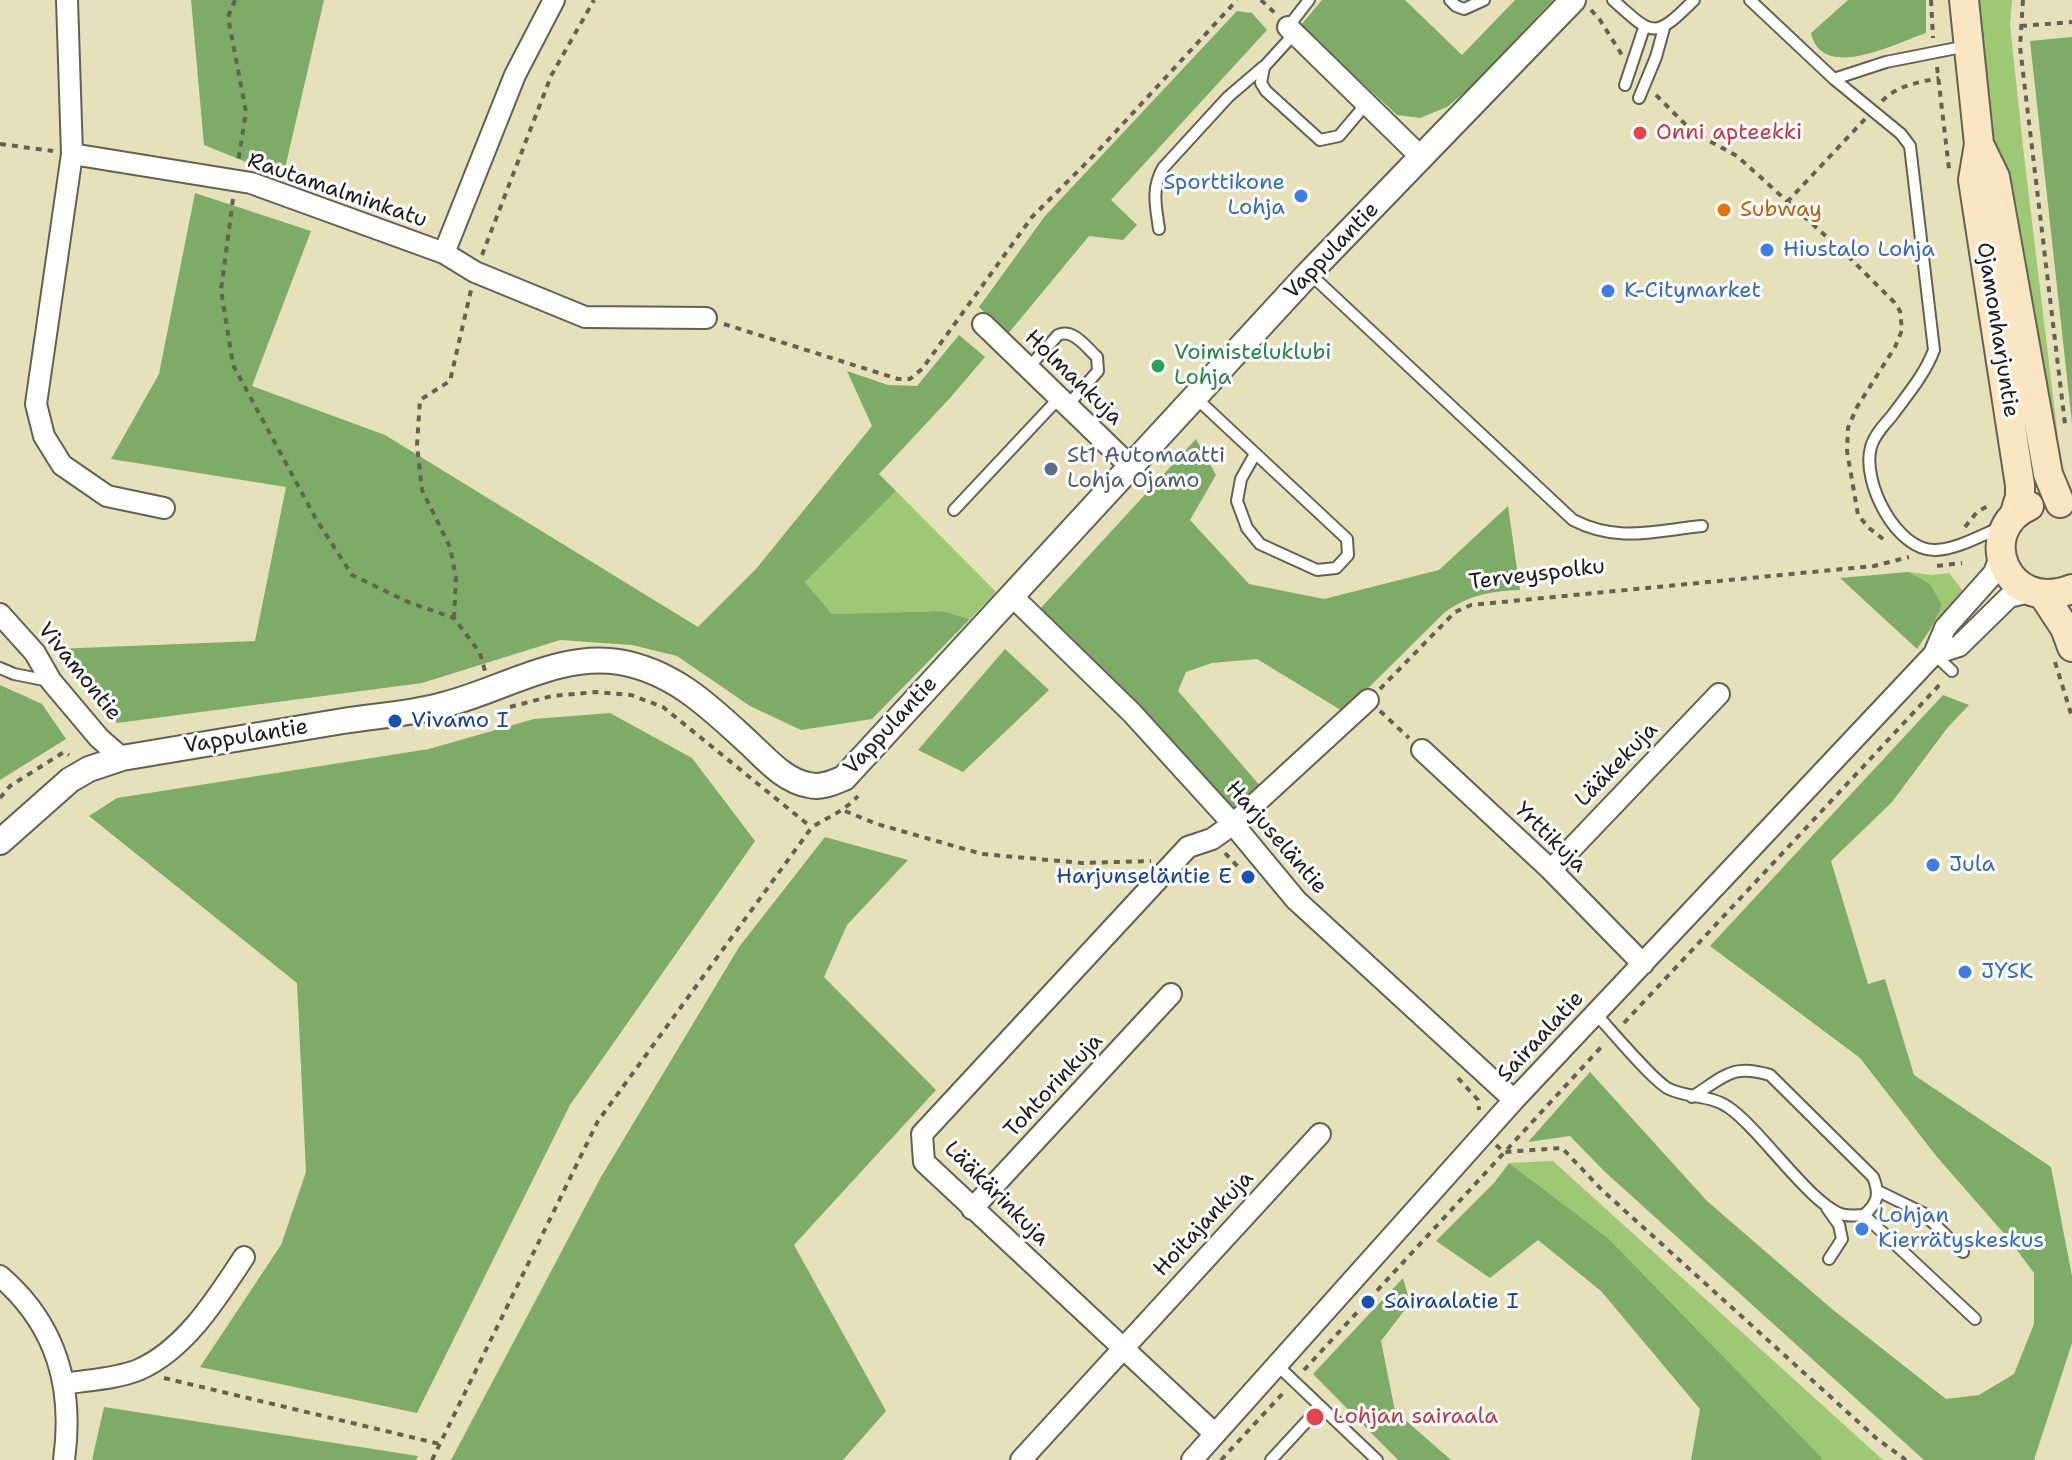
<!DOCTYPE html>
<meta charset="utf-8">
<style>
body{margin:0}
canvas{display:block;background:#e6e0bb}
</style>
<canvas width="2072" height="1460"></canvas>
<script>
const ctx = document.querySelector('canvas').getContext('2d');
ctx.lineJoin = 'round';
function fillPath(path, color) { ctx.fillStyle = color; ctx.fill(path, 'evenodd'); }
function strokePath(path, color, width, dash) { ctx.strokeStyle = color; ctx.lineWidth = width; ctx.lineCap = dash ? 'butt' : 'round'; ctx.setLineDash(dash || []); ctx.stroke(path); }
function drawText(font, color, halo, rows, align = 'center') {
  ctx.font = font + ' "Shantell Sans",sans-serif'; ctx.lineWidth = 6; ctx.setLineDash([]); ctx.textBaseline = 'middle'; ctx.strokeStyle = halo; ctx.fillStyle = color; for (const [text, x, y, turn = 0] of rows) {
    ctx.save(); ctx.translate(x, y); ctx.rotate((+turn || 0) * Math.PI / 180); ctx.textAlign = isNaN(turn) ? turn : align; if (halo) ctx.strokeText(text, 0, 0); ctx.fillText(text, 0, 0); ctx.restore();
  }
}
const green = new Path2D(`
 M1978 0H2012L2010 25 2023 147 2058 438 2054 448 2011 182 1990 128Z
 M896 491 996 592 970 619 943 611 832 614 805 582Z
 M1908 572 1932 575 1949 573 1963 591 1931 628 1942 604Z
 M1553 1161 1883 1460H1824L1608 1238 1509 1163Z`);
const forest = new Path2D(`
 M191 0H324L283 177 204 145Z
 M1322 0H1405L1462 55 1515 0H1553L1471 87 1447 107 1420 118 1397 115 1300 26Z
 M1848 0H1926V33C1894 44 1822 82 1811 33Z
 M1237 11 1252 13 1267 30 1111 200 1137 225 1123 240 1089 236 1007 335 979 307 1045 216Z
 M2072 37V423L2030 41Z
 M195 193 311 231 252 386 385 435 698 627 756 569 872 426 847 371 888 385 917 386 959 335 985 357 950 398 879 474 896 491 805 582 832 614 943 611 970 619 872 719 801 730 750 706 677 656 632 645 560 640 422 683 117 723 54 649 255 641 286 487 111 459 159 374Z
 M1196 439 1216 475 1190 520 1249 584 1324 599 1439 570 1508 506 1520 590C1491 591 1468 595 1444 613L1344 712 1257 659 1212 663 1186 672 1178 691 1262 788 1231 811 1039 610Z
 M1908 572 1930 584 1942 605 1931 628 1917 649 1840 578Z
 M1005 649 1049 690 963 772 918 750Z
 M0 685 42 704 66 739 0 780Z
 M1943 695 1969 705 1948 727 1892 802 1831 861 1868 984 1885 979 1914 1075 2051 1167 2072 1276V1343L2034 1460H1924L1604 1171 1570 1136 1528 1142 1590 1072 1707 1201 1832 1309 1946 1399 1979 1395 2014 1374 2034 1324V1273L2008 1238 1937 1157 1860 1058 1710 946Z
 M610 713 692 758 755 841 570 1105 417 1413 200 1367 281 1245 306 1172 297 983 89 816 117 798 429 749 534 719Z
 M825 837 908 860 847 925 824 977 936 1090 794 1245 886 1411 843 1460H451L601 1177 739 947Z
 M1509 1163 1608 1238 1824 1460H1691L1700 1409 1601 1291 1538 1240 1490 1278 1436 1241 1494 1183Z
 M1403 1278 1410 1303 1381 1341 1395 1411 1451 1460H1398L1313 1374Z
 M104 1407 418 1456 416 1460H92Z`);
const path = new Path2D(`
 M235 0 228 17 246 112 238 162
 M1261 0 1277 15
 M1931 0 1933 38
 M2023 0 2020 47 2065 424
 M1591 10 1600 20 1622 55
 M2021 26 2072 22
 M1937 67 1949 169
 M1656 95 1693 132 1737 156 1850 258 1894 302 1900 311 1902 330 1895 347 1857 407 1848 428 1847 451 1858 515 1869 528 1887 542
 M1882 101C1898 85 1917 83 1939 78
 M0 144 53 151
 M233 199 221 290 233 365 316 519 352 575 408 602 454 618 480 653 485 671
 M1787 202 1865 119
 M482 255 551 76 594 0
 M724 324 898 379H910L922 369 1032 217 1096 153 1237 0
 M1965 527 1977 512 1991 504
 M1937 566 1962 563
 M454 618 456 578 450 547 422 490 417 445 420 400 450 381 471 290
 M2055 662 2072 717
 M1380 689 1455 612 1471 605 1874 566 1909 557
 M510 707 552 696 596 692 631 695 663 707 811 827
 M1380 711 1409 738
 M0 798 10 786 64 752 69 755
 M845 811 877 824 982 854 1082 863 1151 861
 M1225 853 1258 888
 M1624 1023 1943 681
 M1458 1078 1478 1100 1479 1110
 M1496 1145 1504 1152 1562 1148 1602 1190 1876 1438 1906 1460
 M1304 1370 1604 1044
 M164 1378 440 1444
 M432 1460 598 1121 812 827C830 816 843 812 858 796
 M1221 1460 1285 1391`);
const service = new Path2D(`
 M1450 0 1456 6 1464 9 1484 0
 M1613 0C1653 36 1654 40 1694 0
 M1750 0 1834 79 1901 134 1910 146 1934 350C1924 376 1907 395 1891 417 1883 426 1874 436 1871 447 1861 482 1897 552 1936 550 1957 549 1980 536 1999 528
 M1288 27 1309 0
 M1294 34 1264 67 1261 83 1266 91 1320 140 1339 136 1366 104
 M1834 79 1886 62 1967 46
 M1625 85 1644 28
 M1639 98 1656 57 1664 28
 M1159 229C1156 207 1151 189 1163 168L1228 97 1263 67
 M1309 273 1573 520C1618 543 1653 531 1702 526
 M1028 368 1058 335C1073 328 1086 347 1097 357L1098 371 1067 406
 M1196 398 1347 539 1348 555 1336 568 1317 570 1260 544 1247 528 1237 501 1241 479 1255 454
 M954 510 1059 398
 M1934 654 1952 671
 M0 668 14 674 49 681
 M1596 1014C1610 1029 1654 1082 1669 1089 1688 1098 1711 1095 1728 1107 1761 1129 1813 1209 1845 1215 1851 1216 1858 1215 1864 1215 1878 1203 1880 1194 1873 1177L1770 1075C1732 1063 1724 1077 1692 1097
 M1878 1191 1923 1213 1963 1252
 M1827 1208 1839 1225 1842 1239 1829 1259
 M1864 1215 1975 1319
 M1277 1365 1377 1460
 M1271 1460 1320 1407`);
const minor = new Path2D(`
 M67 0 72 154 36 404 44 436 62 465 107 496 164 508
 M1288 27 1422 158
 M72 154 251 183 444 253 475 272 585 317 706 318
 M444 253 515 75 554 0
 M983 324 1130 466
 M1012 596 1132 713 1233 824 1296 900 1514 1100
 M0 614 35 653 51 681 99 738 122 758
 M1934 654 1959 646 2009 597 2029 592
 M1422 750 1551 870 1643 964
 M1551 870 1719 694
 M972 1209 1171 994
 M0 1276C57 1325 74 1387 64 1460
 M64 1384C87 1380 116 1379 138 1370 185 1350 217 1298 244 1257
 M1215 1434 924 1162 922 1134 1188 847 1212 839 1233 824 1368 700
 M1021 1460 1320 1134
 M1192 1460 1514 1100 1934 654 1945 628 1994 573 2001 554`);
const tertiary = new Path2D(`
 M0 842 70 780 89 769 122 758C196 746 269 733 343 721 375 716 408 714 439 706 497 693 557 652 619 662 674 671 711 708 750 744 767 760 785 781 809 785 821 788 832 783 844 778L1309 273 1573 0`);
const secondary = new Path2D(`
 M1964 0 1979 144 1973 180 2020 485V497L2014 516
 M1979 144 1995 177 2048 474 2060 503
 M2029 506C1974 530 2005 615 2072 589
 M2044 596 2065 628 2072 647`);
const markers = [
 [1640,133,8,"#e0444e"],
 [1301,196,8,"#3f7fe0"],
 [1724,210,8,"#e8710a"],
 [1767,250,8,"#3f7fe0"],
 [1608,291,8,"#3f7fe0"],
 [1158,366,8,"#2e9e5b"],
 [1051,469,8,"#5c6f8a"],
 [395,721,8,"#1a4fb4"],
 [1933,865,8,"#3f7fe0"],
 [1248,877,8,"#1a4fb4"],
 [1965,972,8,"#3f7fe0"],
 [1862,1229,8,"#3f7fe0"],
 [1368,1302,8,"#1a4fb4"],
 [1315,1417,10,"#e0444e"]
];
const healthNames = [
 ["Onni apteekki",1656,133],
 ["Lohjan sairaala",1333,1417]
];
const shopNames = [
 ["Sporttikone",1285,183,"right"],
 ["Lohja",1285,208,"right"],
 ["Hiustalo Lohja",1783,250],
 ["K-Citymarket",1624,291],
 ["Jula",1949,865],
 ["JYSK",1981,972],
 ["Lohjan",1878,1216],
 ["Kierrätyskeskus",1878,1241]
];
const streetNames = [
 ["Rautamalminkatu",337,191,19],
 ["Vappulantie",1332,251,-46],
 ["Ojamonharjuntie",1997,330,81],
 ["Holmankuja",1073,378,44],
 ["Terveyspolku",1537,575,-7],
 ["Vivamontie",79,672,51],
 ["Vappulantie",891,726,-47],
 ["Vappulantie",246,737,-9],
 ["Lääkekuja",1617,765,-46],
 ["Harjuseläntie",1276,838,49],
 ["Yrttikuja",1550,838,44],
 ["Sairaalatie",1541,1037,-47],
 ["Tohtorinkuja",1054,1086,-47],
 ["Lääkärinkuja",996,1194,45],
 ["Hoitajankuja",1204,1224,-47]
];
const foodNames = [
 ["Subway",1740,210]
];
const leisureNames = [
 ["Voimisteluklubi",1174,353],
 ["Lohja",1174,378]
];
const serviceNames = [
 ["St1 Automaatti",1067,456],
 ["Lohja Ojamo",1067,481]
];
const transitNames = [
 ["Vivamo I",411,721],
 ["Harjunseläntie E",1232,877,"right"],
 ["Sairaalatie I",1384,1302]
];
fillPath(green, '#9ec874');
fillPath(forest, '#7eac66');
strokePath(service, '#636154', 14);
strokePath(minor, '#636154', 24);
strokePath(tertiary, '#636154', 28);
strokePath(secondary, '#636154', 32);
strokePath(path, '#636154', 4, [6, 6]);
strokePath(service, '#fff', 10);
strokePath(minor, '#fff', 20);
strokePath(tertiary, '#fff', 24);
strokePath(secondary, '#fbe6c4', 28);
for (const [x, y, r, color] of markers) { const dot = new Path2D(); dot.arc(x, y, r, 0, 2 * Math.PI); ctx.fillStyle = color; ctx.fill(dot); strokePath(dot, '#fff', 3); }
drawText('22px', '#be3a42', '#fff', healthNames, 'left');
drawText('22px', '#366cbe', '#fff', shopNames, 'left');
drawText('22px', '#1c1c1c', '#fff', streetNames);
drawText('22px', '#c56008', '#fff', foodNames, 'left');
drawText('22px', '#27864d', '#fff', leisureNames, 'left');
drawText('22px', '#4e5e75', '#fff', serviceNames, 'left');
drawText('22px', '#164399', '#fff', transitNames, 'left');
</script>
